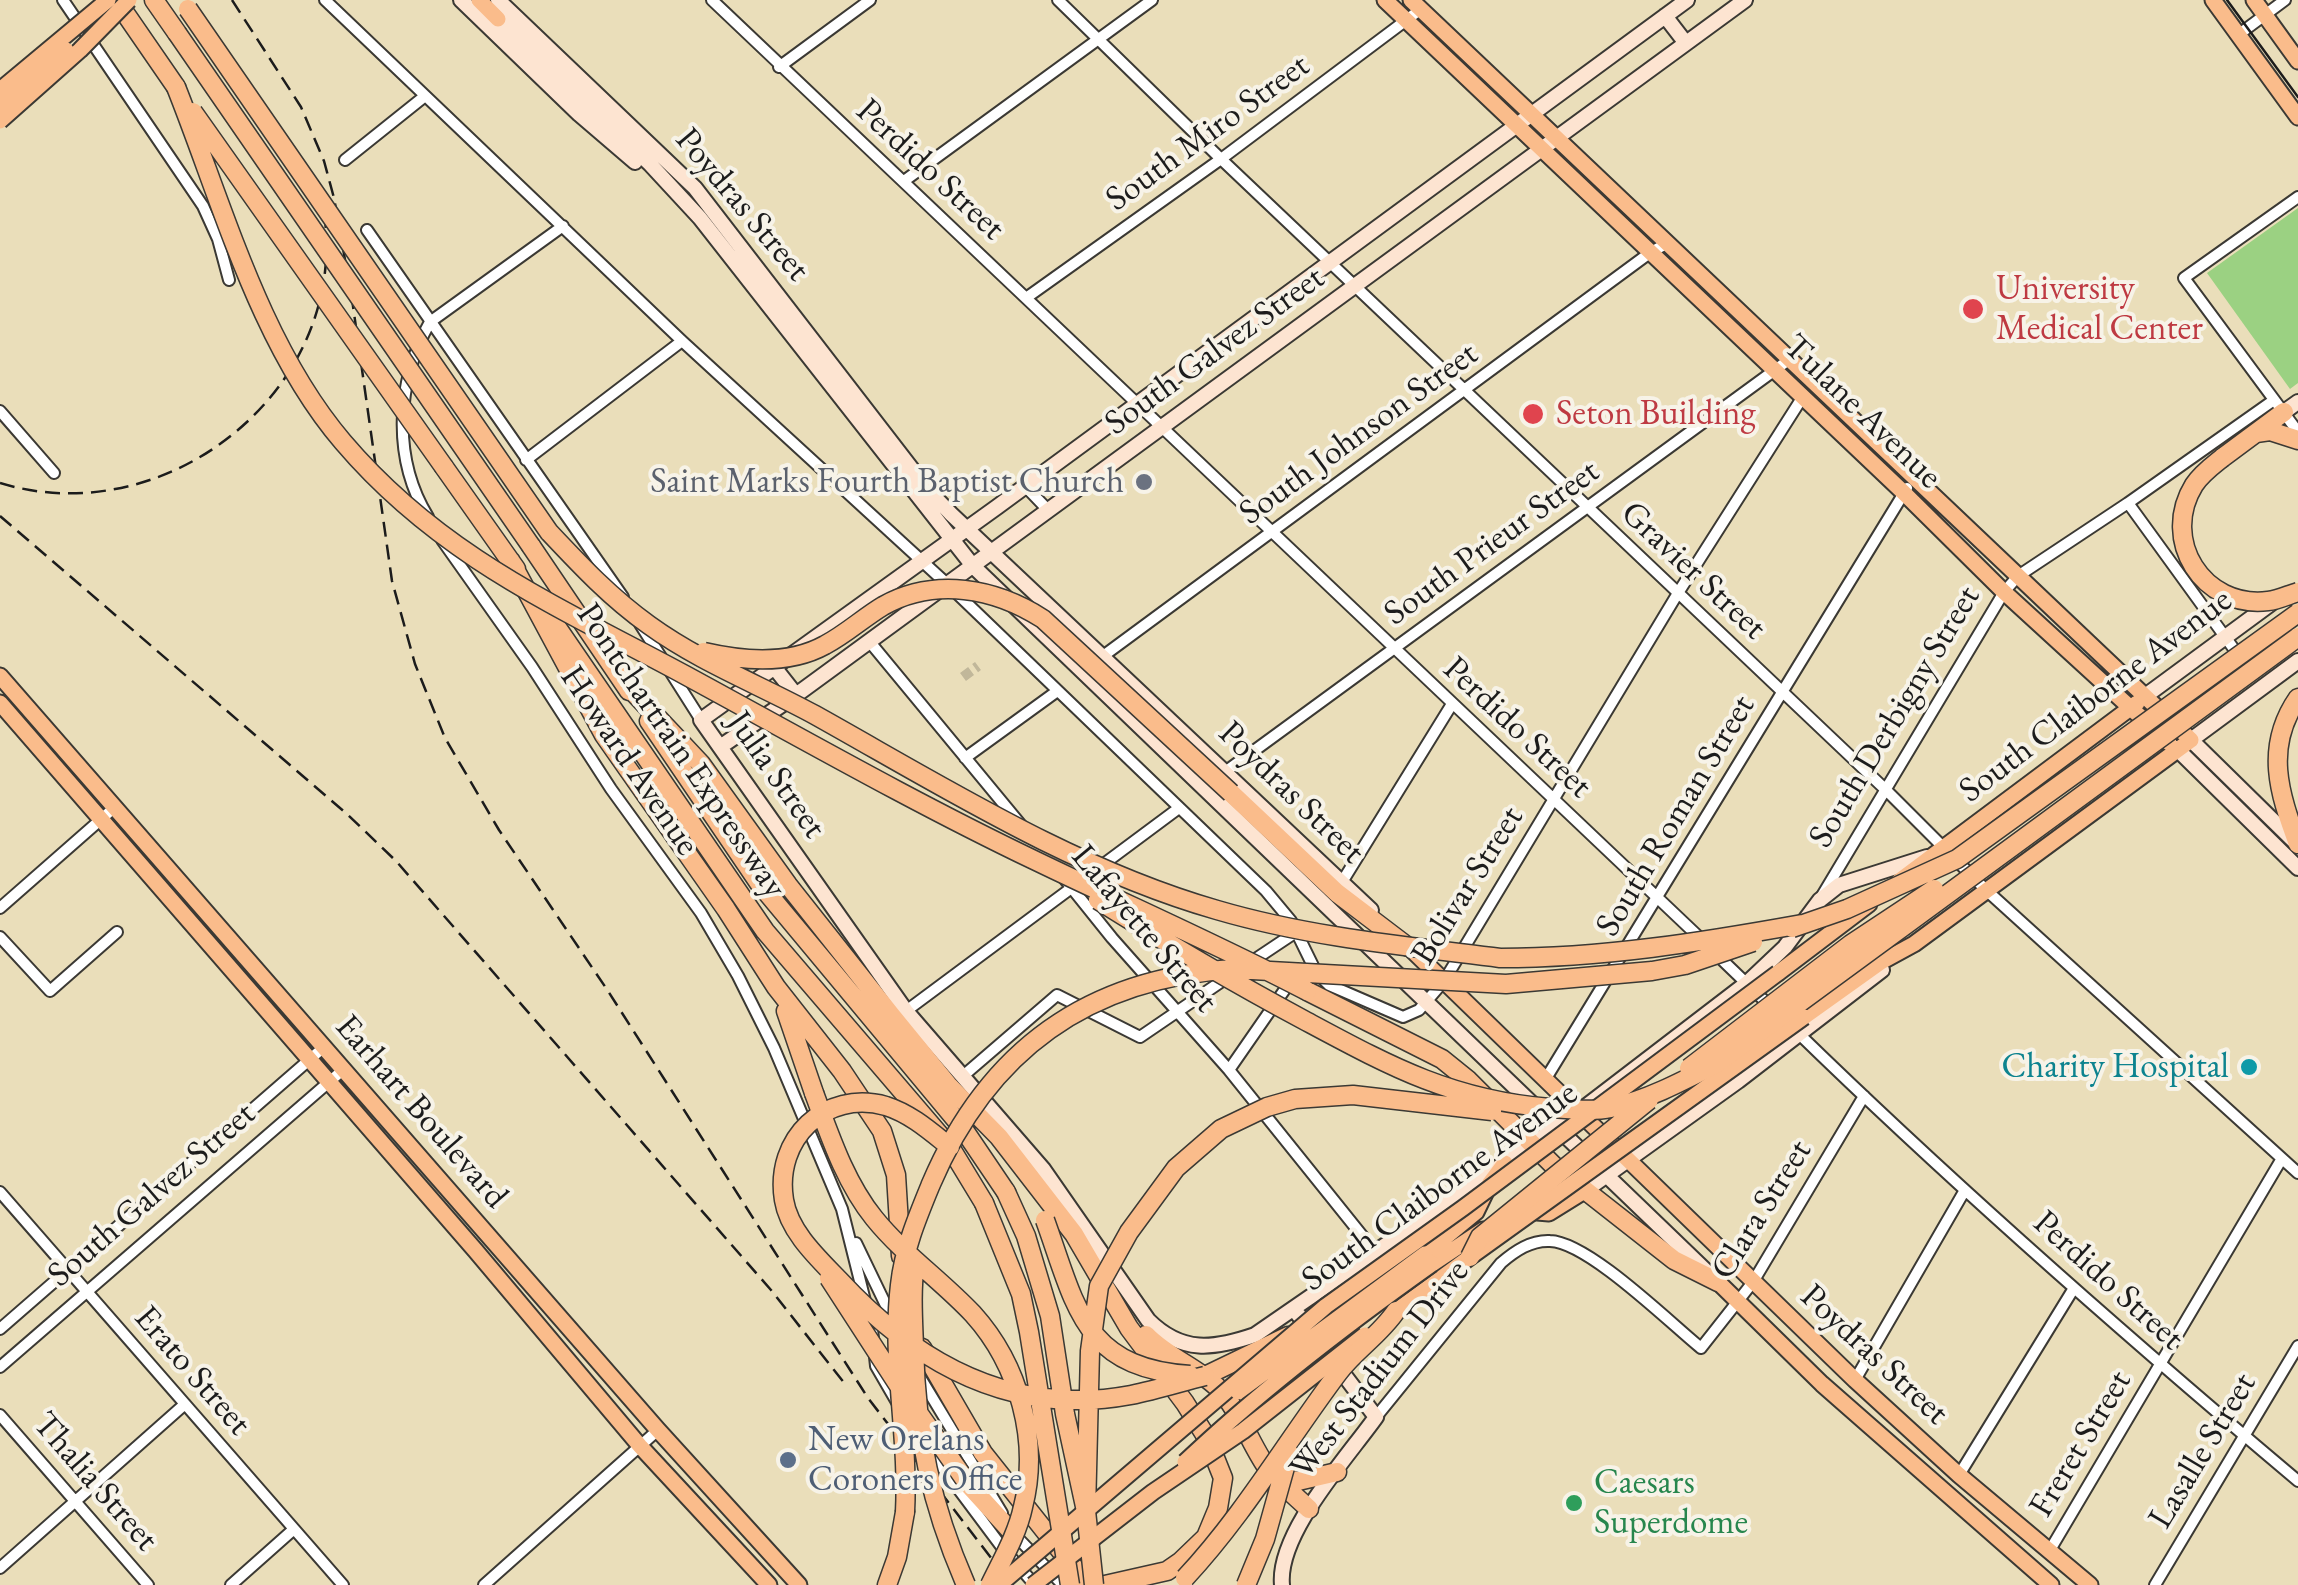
<!DOCTYPE html>
<style>
body{margin:0}
canvas{display:block;background:#eadeba}
</style>
<canvas width="2298" height="1585"></canvas>
<script>
const ctx = document.querySelector('canvas').getContext('2d');
ctx.lineJoin = 'round';
function fillPath(path, color) { ctx.fillStyle = color; ctx.fill(path, 'evenodd'); }
function strokePath(path, color, width, dash) { ctx.strokeStyle = color; ctx.lineWidth = width; ctx.lineCap = dash ? 'butt' : 'round'; ctx.setLineDash(dash || []); ctx.stroke(path); }
function drawText(font, color, halo, rows, align = 'center') {
  ctx.font = font + ' "EB Garamond",serif'; ctx.lineWidth = 8; ctx.setLineDash([]); ctx.textBaseline = 'middle'; ctx.strokeStyle = halo; ctx.fillStyle = color; for (const [text, x, y, turn = 0] of rows) {
    ctx.save(); ctx.translate(x, y); ctx.rotate((+turn || 0) * Math.PI / 180); ctx.textAlign = isNaN(turn) ? turn : align; if (halo) ctx.strokeText(text, 0, 0); ctx.fillText(text, 0, 0); ctx.restore();
  }
}
const green = new Path2D(`
 M2298 208V383L2290 389 2207 273Z`);
const streetTunnel = new Path2D(`
 M963 677 978 666`);
const street = new Path2D(`
 M63 0 203 206 218 239 229 280
 M325 0 682 341 947 584 1266 891 1291 921 1316 972 1329 985 1403 1017 1419 1010 1444 981 1678 593 1802 398
 M712 0 1701 939
 M1058 0 1221 159 1886 790 1985 889 2298 1173
 M2238 35 2285 0
 M779 67 870 0
 M345 160 425 96
 M904 181 1152 0
 M2298 197 2184 278 2298 432
 M367 230 623 597
 M1026 298 1221 159 1421 9
 M0 411 54 473
 M526 460 682 341
 M1025 486 1048 510
 M2128 503 2239 656
 M428 517C392 458 396 382 430 322L563 226
 M442 540 532 667 611 789 701 913 738 976 774 1048 842 1209 872 1329 876 1366 898 1404
 M640 624 701 720
 M869 641 1021 825
 M1099 659 1651 252 1668 243
 M965 758 1056 692
 M1225 772 1790 359
 M1063 877 1112 938 1229 1070 1376 1253
 M1342 882 1452 704
 M1823 894 2004 592 2018 576 2128 503 2274 400
 M0 908 115 807
 M0 937 50 991 117 932
 M1717 955 1773 1009
 M1251 962 1296 932
 M906 1011 1179 808
 M1796 1031C1957 1188 2126 1336 2298 1481
 M1229 1070 1290 982
 M963 1076 1057 995 1140 1037 1228 977
 M1545 1080 1907 488
 M0 1192 343 1585
 M856 1243 894 1322
 M0 1329 324 1047
 M0 1367 344 1069
 M918 1374 1002 1513
 M1855 1380 1965 1190
 M0 1415 148 1585
 M1376 1417 1501 1263C1515 1251 1531 1240 1550 1241 1588 1242 1669 1322 1701 1348L1753 1282 1864 1096
 M927 1447 1001 1546 1035 1585
 M1959 1475 2074 1288
 M1012 1532 1063 1585
 M2050 1550 2281 1160
 M0 1568 185 1404
 M231 1585 294 1529
 M484 1585 658 1430
 M2155 1585 2298 1346`);
const secondary = new Path2D(`
 M461 0 579 114 635 162
 M498 0 695 188 928 490 951 514 1371 910
 M1687 0 997 507 701 720 906 1011 1043 1169 1148 1320C1182 1354 1214 1349 1255 1335L1580 1111 1747 983 1785 947 1820 900 1839 885 1927 857
 M1665 16 1685 42
 M498 19 650 164 700 218 973 566 1706 1271
 M2284 412 2298 402
 M774 667 796 695
 M2144 697 2277 599
 M720 747 796 695 1745 0
 M2176 748 2298 868
 M2296 843 2191 740 2298 661
 M1586 1190 1738 1081 1882 970
 M1282 1585C1277 1534 1346 1459 1376 1417L1294 1309`);
const primary = new Path2D(`
 M479 0 498 19
 M1385 0 1903 492 2004 592 2169 743
 M1411 0 2191 740 1914 944 1881 962 1804 1017
 M2213 0 2298 117
 M2254 0 2298 61
 M0 676 658 1430 799 1585
 M0 703 475 1250 640 1446 769 1585
 M1899 881 2137 703
 M1412 950 1855 1380 1959 1475 2090 1585
 M1778 973 1869 904
 M1525 1211 1549 1213 1586 1190
 M1425 1254 1476 1212 1490 1183 1505 1163
 M1432 1264 1483 1230
 M1718 1282 1822 1384 2051 1585
 M1396 1311 1470 1257`);
const highway = new Path2D(`
 M116 0 176 87
 M154 0 177 33
 M2256 433 2270 431 2298 440
 M2222 458 2284 412
 M444 467 516 569
 M531 546 629 691
 M510 560 604 735 726 909 776 987 842 1071 882 1131 896 1175 901 1256
 M554 623 765 931 950 1147 984 1203
 M623 681 701 764 788 885 891 1015 948 1085 999 1137 1074 1234 1129 1328 1185 1403 1207 1438 1223 1478 1218 1508 1206 1537 1180 1562 1167 1571 1105 1585
 M2298 698C2264 747 2279 793 2298 844
 M649 721 759 883 962 1127 1006 1192
 M1231 793 1337 893 1408 947
 M1307 991 1442 1059 1468 1080 1553 1165 1674 1260 1718 1282
 M786 1011 814 1093
 M1146 1335C1167 1357 1196 1367 1217 1387 1242 1412 1251 1449 1273 1476L1298 1481 1337 1472
 M922 1348 983 1453 1088 1585
 M1205 1376 1288 1336
 M1273 1476 1309 1509
 M968 1484 1009 1529
 M887 1585 897 1557 905 1512`);
const tram = new Path2D(`
 M2227 0 2298 97`);
const rail = new Path2D(`
 M232 0 301 107 324 161 334 198 352 299 392 581 415 664 445 738 499 830 608 991 868 1398 1012 1585
 M0 483C167 534 350 389 324 212
 M0 516 347 814 396 861 771 1290 845 1384`);
const primaryBridge = new Path2D(`
 M0 90 108 0
 M0 105 66 50
 M0 121 80 50 129 0
 M1470 1257 1804 1017
 M1238 1392 1425 1254
 M1185 1462C1262 1389 1346 1325 1432 1264
 M999 1585 1326 1306 1463 1208 1778 973
 M1033 1585 1153 1492 1243 1431 1365 1335`);
const highwayBridge = new Path2D(`
 M188 9 549 532C581 566 611 598 649 625 700 662 760 685 815 715 944 787 1074 869 1217 910 1309 937 1405 946 1500 958 1603 958 1702 942 1802 924
 M177 33 531 546
 M176 87C223 205 260 345 343 442 440 556 557 606 685 675 801 738 915 803 1034 860 1125 904 1217 944 1307 991
 M193 112 444 467
 M2222 458C2212 466 2201 474 2194 485 2160 540 2203 609 2268 601 2278 600 2288 595 2298 592
 M704 652C743 661 789 665 825 645 846 634 863 618 883 606 935 577 995 588 1043 619L1231 793
 M1098 900C1165 942 1233 982 1302 1019 1388 1065 1450 1100 1550 1108 1569 1109 1592 1112 1611 1108 1647 1100 1683 1081 1716 1064L2298 637
 M1792 928 1847 909 1957 859 2298 613
 M1689 1068 1851 944 1934 889
 M814 1093C830 1136 845 1182 874 1218 903 1254 941 1280 973 1314 1019 1365 1040 1441 1023 1507 1017 1535 1002 1560 990 1585
 M950 1147C930 1131 911 1114 886 1106 825 1089 774 1139 784 1200 789 1232 819 1259 840 1281 918 1365 1014 1417 1131 1395 1156 1390 1181 1382 1205 1376
 M1006 1192 1026 1236 1050 1316 1065 1414 1086 1511 1094 1585
 M984 1203 1021 1294 1029 1332 1070 1585
 M1045 1220C1076 1306 1083 1368 1190 1375
 M1470 1257 1480 1237 1649 1100
 M915 1263C911 1291 913 1319 914 1347 916 1434 931 1505 966 1585
 M829 1278 899 1386
 M917 1411 968 1484
 M1086 1511 1090 1351 1099 1286 1129 1232 1176 1168 1221 1129 1267 1107 1295 1099 1353 1095 1492 1111
 M905 1512C909 1436 891 1361 900 1285 904 1249 917 1218 931 1184 988 1050 1088 978 1234 969L1506 984 1652 971 1685 965 1753 942
 M1185 1578C1243 1516 1287 1441 1338 1373 1355 1350 1380 1335 1396 1311
 M1246 1585 1265 1539 1289 1453`);
const markers = [
 [1973,309,12,"#e0444e"],
 [1533,414,12,"#e0444e"],
 [1144,482,10,"#6b7280"],
 [2249,1067,10,"#0f9aa8"],
 [788,1460,10,"#5c6f8a"],
 [1574,1503,10,"#2e9e5b"]
];
const streetNames = [
 ["South Miro Street",1208,133,-36],
 ["Perdido Street",930,170,43],
 ["Poydras Street",742,205,50],
 ["South Galvez Street",1215,351,-36],
 ["Tulane Avenue",1862,412,44],
 ["South Johnson Street",1359,434,-36],
 ["South Prieur Street",1492,543,-36],
 ["Gravier Street",1693,571,43],
 ["South Claiborne Avenue",2096,696,-37],
 ["South Derbigny Street",1895,717,-59],
 ["Perdido Street",1517,728,43],
 ["Pontchartrain Expressway",681,751,56],
 ["Howard Avenue",629,761,56],
 ["Julia Street",776,775,55],
 ["Poydras Street",1291,793,44],
 ["South Roman Street",1676,816,-59],
 ["Bolivar Street",1468,886,-58],
 ["Lafayette Street",1144,929,50],
 ["Earhart Boulevard",421,1112,49],
 ["South Claiborne Avenue",1440,1187,-36],
 ["South Galvez Street",152,1195,-41],
 ["Clara Street",1762,1210,-58],
 ["Perdido Street",2108,1281,42],
 ["Poydras Street",1874,1355,43],
 ["West Stadium Drive",1380,1370,-52],
 ["Erato Street",192,1371,49],
 ["Freret Street",2081,1444,-59],
 ["Lasalle Street",2203,1451,-59],
 ["Thalia Street",95,1482,49]
];
const healthNames = [
 ["University",1996,289],
 ["Medical Center",1996,329],
 ["Seton Building",1556,414]
];
const worshipNames = [
 ["Saint Marks Fourth Baptist Church",1124,482]
];
const cultureNames = [
 ["Charity Hospital",2229,1067]
];
const serviceNames = [
 ["New Orelans",808,1440],
 ["Coroners Office",808,1480]
];
const leisureNames = [
 ["Caesars",1594,1483],
 ["Superdome",1594,1523]
];
fillPath(green, '#9bd182');
strokePath(streetTunnel, '#c1b79a', 10, [10, 5]);
strokePath(street, '#3b3934', 14);
strokePath(secondary, '#3b3934', 18);
strokePath(primary, '#3b3934', 19);
strokePath(highway, '#3b3934', 21);
strokePath(street, '#fff', 10);
strokePath(secondary, '#fde4d1', 14);
strokePath(primary, '#fabc8b', 15);
strokePath(highway, '#fabc8b', 18);
strokePath(tram, '#1c1c1c', 2.5);
strokePath(rail, '#1c1c1c', 2.5, [15, 8]);
strokePath(primaryBridge, '#3b3934', 19, []);
strokePath(highwayBridge, '#3b3934', 21, []);
strokePath(primaryBridge, '#fabc8b', 15);
strokePath(highwayBridge, '#fabc8b', 18);
for (const [x, y, r, color] of markers) { const dot = new Path2D(); dot.arc(x, y, r, 0, 2 * Math.PI); ctx.fillStyle = color; ctx.fill(dot); strokePath(dot, '#f7f3e8', 4); }
drawText('35px', '#1c1c1c', '#f7f3e8', streetNames);
drawText('35px', '#be3a42', '#f7f3e8', healthNames, 'left');
drawText('35px', '#5b616d', '#f7f3e8', worshipNames, 'right');
drawText('35px', '#0d838f', '#f7f3e8', cultureNames, 'right');
drawText('35px', '#4e5e75', '#f7f3e8', serviceNames, 'left');
drawText('35px', '#27864d', '#f7f3e8', leisureNames, 'left');
</script>
